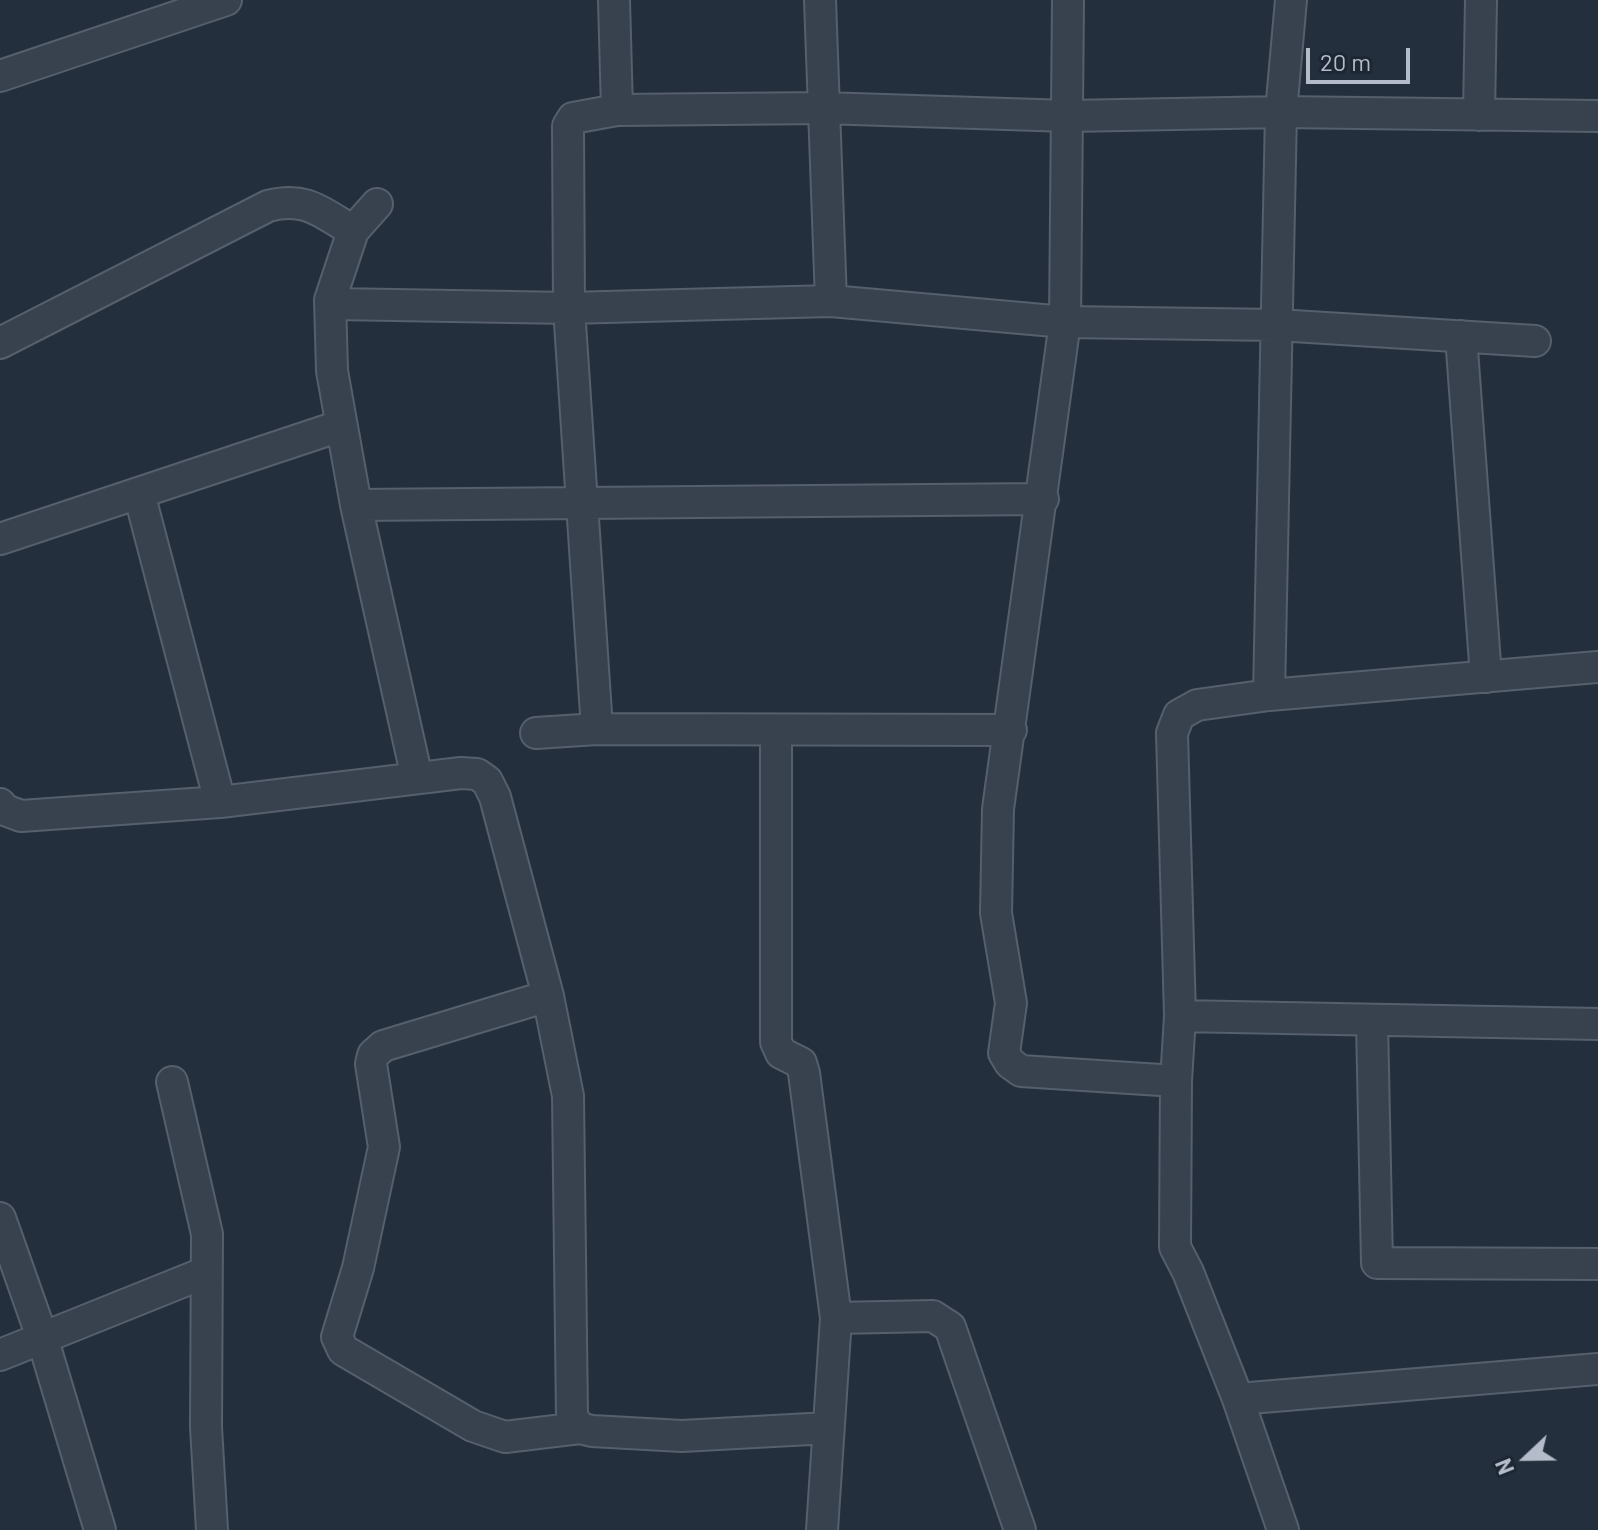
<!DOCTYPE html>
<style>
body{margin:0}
#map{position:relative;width:1598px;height:1530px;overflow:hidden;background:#242f3e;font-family:Barlow,sans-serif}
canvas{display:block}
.north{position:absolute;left:1486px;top:1418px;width:80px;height:80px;-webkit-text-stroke:6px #1d2633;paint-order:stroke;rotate:248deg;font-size:22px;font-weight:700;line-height:32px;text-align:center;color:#b4bcc9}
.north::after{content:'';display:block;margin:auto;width:28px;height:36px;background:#b4bcc9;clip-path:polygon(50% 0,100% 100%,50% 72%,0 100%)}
.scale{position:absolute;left:1306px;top:48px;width:104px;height:36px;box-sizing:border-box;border:4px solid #b4bcc9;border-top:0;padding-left:10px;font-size:24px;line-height:28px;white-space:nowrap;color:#b4bcc9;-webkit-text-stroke:6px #1d2633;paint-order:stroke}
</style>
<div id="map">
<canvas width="1598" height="1530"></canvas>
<div class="north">N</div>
<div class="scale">20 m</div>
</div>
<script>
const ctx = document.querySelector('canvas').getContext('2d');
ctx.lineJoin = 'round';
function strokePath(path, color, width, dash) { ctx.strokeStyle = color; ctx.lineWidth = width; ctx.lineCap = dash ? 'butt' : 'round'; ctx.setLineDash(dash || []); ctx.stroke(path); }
const minor = new Path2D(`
 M614 0 617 110
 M820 0 831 301
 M1068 0 1065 322 998 809 996 913 1011 1003 1004 1053 1010 1063 1021 1071 1176 1081 1175 1247 1188 1272 1238 1399 1283 1530
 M0 76 226 0
 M1479 115 1481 0
 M377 204 353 231 330 300 332 371 356 505 417 778
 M336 304 569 308 831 301 1065 322 1277 325 1535 341
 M1461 336 1486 677
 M0 343 268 206C306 196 321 212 353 231
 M139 493 220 802
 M356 505 1043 499
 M0 539 340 426
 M1269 695 1281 112 1291 0
 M597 729 569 308 568 126 573 118 617 110 823 108 1068 116 1281 112 1598 116
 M776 730V1042L781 1053 801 1063 804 1073 836 1318 822 1530
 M536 733 597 729 1011 730
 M0 804 5 810 21 816 220 802 461 773 477 774 487 781 495 797 548 996 568 1096 572 1417 580 1428 592 1431 682 1436 828 1428
 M548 996 383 1046 373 1055 371 1064 384 1147 358 1268 337 1337 343 1350 473 1426 505 1437 580 1428
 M1180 1016 1598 1024
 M1372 1022 1377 1263 1598 1264
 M1176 1081 1180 1016 1172 733 1179 715 1197 705 1269 695 1598 667
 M172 1082 207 1234 206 1427 212 1530
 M0 1218 42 1337 100 1530
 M836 1318 933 1316 950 1327 1020 1530
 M0 1355 204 1273
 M1238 1399 1598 1369`);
strokePath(minor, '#565f6c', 34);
strokePath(minor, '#38414e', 30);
</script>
